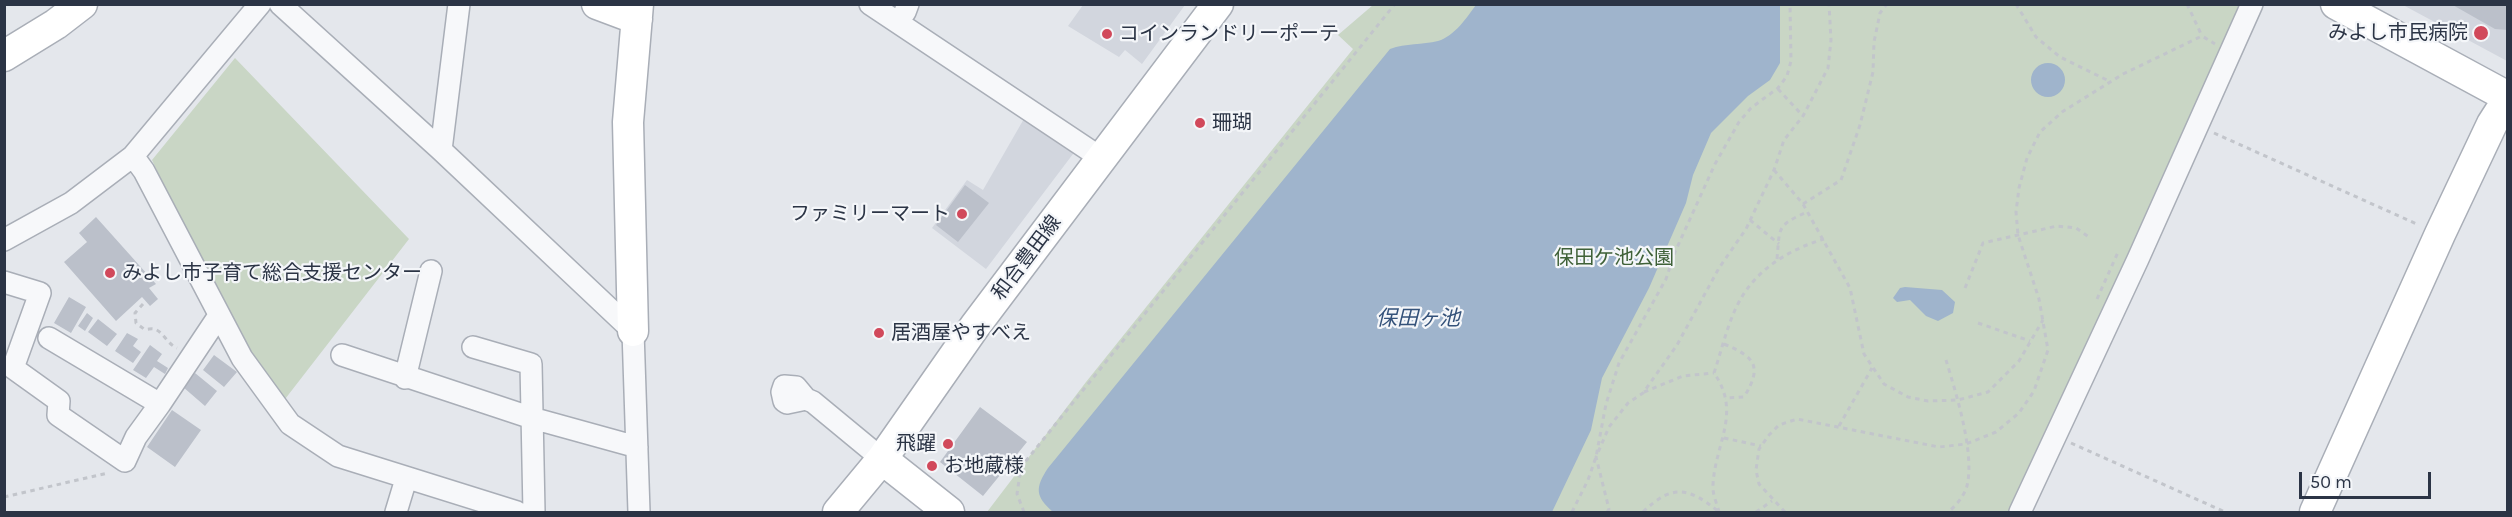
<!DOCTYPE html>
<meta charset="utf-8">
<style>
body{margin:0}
#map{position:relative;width:2512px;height:517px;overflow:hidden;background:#e4e7ec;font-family:Karla,sans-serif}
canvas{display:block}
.frame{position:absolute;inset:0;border:6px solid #2b3445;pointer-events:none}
.scale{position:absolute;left:2299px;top:472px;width:132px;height:27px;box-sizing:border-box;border:3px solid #2b3445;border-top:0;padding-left:8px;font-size:18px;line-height:21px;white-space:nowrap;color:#2b3445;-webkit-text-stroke:4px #f4f6f9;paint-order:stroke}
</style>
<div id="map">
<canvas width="2512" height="517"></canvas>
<div class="frame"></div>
<div class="scale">50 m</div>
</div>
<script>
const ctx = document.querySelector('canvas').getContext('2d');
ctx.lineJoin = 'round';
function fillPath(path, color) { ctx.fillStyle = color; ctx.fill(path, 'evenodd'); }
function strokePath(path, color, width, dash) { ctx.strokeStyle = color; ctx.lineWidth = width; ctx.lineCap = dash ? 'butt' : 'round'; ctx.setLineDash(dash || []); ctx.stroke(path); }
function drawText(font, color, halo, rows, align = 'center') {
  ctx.font = font + ' Karla,"Noto Sans JP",sans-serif'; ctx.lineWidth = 4.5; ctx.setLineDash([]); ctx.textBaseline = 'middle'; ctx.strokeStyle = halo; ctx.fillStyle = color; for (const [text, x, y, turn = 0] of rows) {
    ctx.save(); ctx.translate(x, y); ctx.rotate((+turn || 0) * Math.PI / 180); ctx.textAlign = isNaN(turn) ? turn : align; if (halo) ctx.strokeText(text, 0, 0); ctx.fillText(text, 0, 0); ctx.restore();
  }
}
const built = new Path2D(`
 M1083 5V4L1185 5 1142 64 1125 50 1119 57 1068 26Z
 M2403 5H2507V61Z
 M1025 117 1076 150 986 269 932 228 967 180 983 190Z`);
const green = new Path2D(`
 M1373 5H2242L2014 512H987L1086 382 1353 49 1338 35Z
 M235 58 409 239 282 403 223 312 152 160Z`);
const water = new Path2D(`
 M1476 5H1780V63L1770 80 1748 96 1711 133 1693 175 1686 203 1649 288 1602 378 1591 430 1552 512H1053C1035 496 1035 488 1048 468L1390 49C1406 43 1422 45 1438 41 1455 36 1467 17 1476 5Z
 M2031 80a17 17 0 1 1 34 0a17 17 0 1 1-34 0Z
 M1905 287 1942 290 1955 302 1953 313 1938 321 1926 316 1910 300 1897 302 1893 298 1900 288Z`);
const building = new Path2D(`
 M2451 4H2508V30L2495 29Z
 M965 185 989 203 958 242 936 225Z
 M96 217 156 284 149 288 158 299 150 306 142 297 116 321 64 262 87 242 79 233Z
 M69 297 86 307 71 333 54 323Z
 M87 313 93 318 85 331 78 326Z
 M98 319 117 334 107 346 88 332Z
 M127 333 138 339 133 346 141 352 133 363 115 351Z
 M150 345 162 354 157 361 168 368 165 374 154 367 146 378 133 370Z
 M214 355 237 372 224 387 203 370Z
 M195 373 217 391 205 406 183 387Z
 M980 407 1027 442 983 496 940 462Z
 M172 410 201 430 175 467 147 447Z`);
const path = new Path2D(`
 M2016 4 2036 37 2060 57 2109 81
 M2187 4 2202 36
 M1778 89 1803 116
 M2214 133 2419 225
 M1774 170 1803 204 1850 288 1864 354 1884 384 1908 397 1928 401 1958 400 1988 392 2019 361 2043 320
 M1803 204 1841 180 1860 125 1873 72 1874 42 1880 13 1887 4
 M1750 220 1779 244
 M1777 259C1780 227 1776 226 1807 212
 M1965 288 1983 243 2057 226 2076 228 2089 237
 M2097 299 2119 250
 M143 304 135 313 136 323 144 329C147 330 151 328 154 329 163 331 167 344 177 348
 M1978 323 2030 341
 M1724 344C1755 357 1763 366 1744 397L1725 398
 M1946 360C1956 393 1975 453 1967 486 1964 496 1956 506 1948 512
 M1644 392 1683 376 1714 373
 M1839 426 1872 368
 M1724 438 1761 446
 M2071 443 2225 512
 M4 497 108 473
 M1024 512 1017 494 1021 467 1395 4
 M1572 512 1588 480 1596 457 1606 404 1619 363 1666 279 1675 252 1715 164 1739 122 1751 108 1778 88 1787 76 1791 61 1790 4
 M1607 512 1609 509 1596 457 1609 427 1628 403 1643 393 1677 345 1719 268 1746 229 1774 170 1784 140 1803 116 1828 68 1831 40 1829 4
 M1643 512C1672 484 1688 487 1718 511
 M1719 512C1717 504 1712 493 1713 485 1715 443 1742 413 1714 373 1721 352 1726 330 1735 310 1752 272 1785 251 1824 239
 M1756 512 1772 501
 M1785 512 1759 484 1756 470 1759 449 1769 435 1779 425 1797 419 1939 447 1966 444 1996 432 2019 413 2034 391 2048 350 2039 299 2018 235 2016 212 2019 188 2027 158 2040 132 2062 112 2123 74 2202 36 2215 44`);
const street = new Path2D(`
 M280 4 441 150 633 331 639 512
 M870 4 1089 150 1101 160
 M905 12 908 4
 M441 150 459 4
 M133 156 144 171 242 358 290 424 338 456 517 512
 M4 240 71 203 133 156 260 4
 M4 282 40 293 13 368 59 401 58 415 125 461 136 437 160 404
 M49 338 160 404 218 317
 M473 347 531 364 534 512
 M342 355 532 418 637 447
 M405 378 431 271
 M806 399 796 387 784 386 782 392 784 401 787 403 806 399 813 402 882 459
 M396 512 406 479
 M2020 512 2138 259 2252 4`);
const secondary = new Path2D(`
 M597 4 637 19
 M2336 4 2508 97
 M4 56 56 24 82 4
 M633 331 628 122 638 4
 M882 459 949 512
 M838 512 882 459 975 326 1218 4
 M2315 512 2440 234 2492 124 2508 99`);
const markers = [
 [2481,33,8,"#d1495b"],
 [1107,34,6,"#d1495b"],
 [1200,123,6,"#d1495b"],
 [962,214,6,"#d1495b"],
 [110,273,6,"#d1495b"],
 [879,333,6,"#d1495b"],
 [948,444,6,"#d1495b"],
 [932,466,6,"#d1495b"]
];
const poiNames = [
 ["みよし市民病院",2468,33,"right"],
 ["コインランドリーポーテ",1119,34],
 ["珊瑚",1212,123],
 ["ファミリーマート",950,214,"right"],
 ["みよし市子育て総合支援センター",122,273],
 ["居酒屋やすべえ",891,333],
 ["飛躍",936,444,"right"],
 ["お地蔵様",944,466]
];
const streetNames = [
 ["和合豊田線",1027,258,-53]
];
const parkNames = [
 ["保田ケ池公園",1614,258]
];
const waterNames = [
 ["保田ヶ池",1418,319]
];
fillPath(built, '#d2d6de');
fillPath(green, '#c9d6c5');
fillPath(water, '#9fb4cc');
fillPath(building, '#bbc0ca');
strokePath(street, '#a9aeb7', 24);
strokePath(secondary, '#a9aeb7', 33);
strokePath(path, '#c2c5cb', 3, [4.5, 4.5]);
strokePath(street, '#f7f8fa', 21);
strokePath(secondary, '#fff', 30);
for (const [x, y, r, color] of markers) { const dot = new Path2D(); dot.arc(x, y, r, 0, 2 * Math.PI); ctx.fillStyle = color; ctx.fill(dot); strokePath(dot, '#f4f6f9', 2); }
drawText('20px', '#2b3445', '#f4f6f9', poiNames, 'left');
drawText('20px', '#2b3445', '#f4f6f9', streetNames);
drawText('20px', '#3f6138', '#f4f6f9', parkNames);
drawText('italic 21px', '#34527a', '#f4f6f9', waterNames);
</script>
